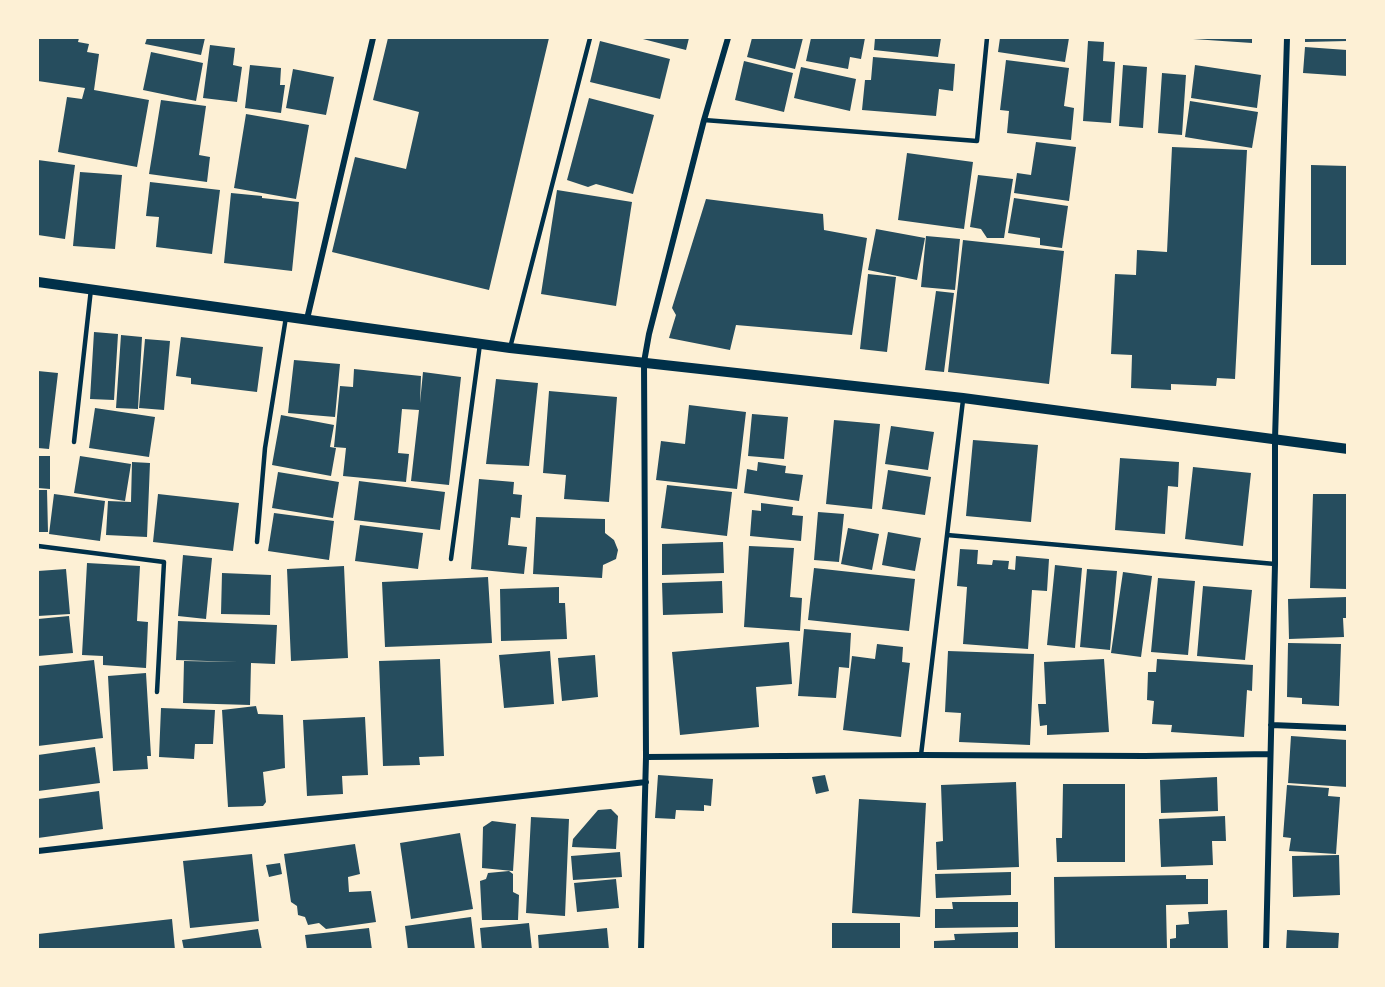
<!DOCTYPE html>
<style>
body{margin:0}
#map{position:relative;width:1385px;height:987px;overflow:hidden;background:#fdf0d5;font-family:Figtree,sans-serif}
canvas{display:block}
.frame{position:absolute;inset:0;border:39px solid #fdf0d5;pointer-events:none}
</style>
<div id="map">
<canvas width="1385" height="987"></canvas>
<div class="frame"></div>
</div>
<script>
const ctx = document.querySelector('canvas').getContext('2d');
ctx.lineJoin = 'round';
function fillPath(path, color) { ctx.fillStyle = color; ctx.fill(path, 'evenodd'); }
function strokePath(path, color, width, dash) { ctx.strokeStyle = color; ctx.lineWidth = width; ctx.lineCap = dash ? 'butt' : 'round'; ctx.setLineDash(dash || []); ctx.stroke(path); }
const building = new Path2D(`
 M38 38H79L78 42 89 44 87 52 99 54 94 90 149 100 137 167 58 152 67 97 82 99 85 88 38 81Z
 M147 38H205L201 55 145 44Z
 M388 38H549L489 290 332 252 355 157 406 169 419 112 373 100Z
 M639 38H689L686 50Z
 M752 38H803L795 69 747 57Z
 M811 38H865L861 59 850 57 848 69 806 61Z
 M875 38H941L938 57 874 50Z
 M1000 38H1069L1065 62 998 52Z
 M1193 38H1252V43L1193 39Z
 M1305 38H1347V41L1305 42Z
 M600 41 670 59 660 99 590 82Z
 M1088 41 1104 42 1103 61 1115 62 1111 123 1083 121Z
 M210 45 235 48 233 65 242 67 237 102 203 98Z
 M1305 47 1347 50V76L1303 73Z
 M151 52 203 63 196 101 143 90Z
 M873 57 955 64 953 91 939 89 936 116 862 110 865 80H871Z
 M1006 60 1069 68 1064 106 1074 108 1071 140 1007 133 1009 111 1000 110Z
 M744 61 793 73 784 112 735 100Z
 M250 65 281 68 280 85H285L281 113 245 108Z
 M1123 65 1147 67 1143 128 1119 126Z
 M1195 65 1261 75 1257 108 1191 98Z
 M801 67 856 79 850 111 794 98Z
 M293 69 334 77 326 115 286 108Z
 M1162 73 1186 75 1182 135 1158 133Z
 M589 98 654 115 633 194 596 184 588 187 567 180Z
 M161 100 206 106 199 155 210 157 207 182 149 174Z
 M1190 101 1258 112 1252 148 1185 137Z
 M246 114 309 125 296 199 234 188Z
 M1036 142 1076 147 1069 201 1014 193 1017 173 1031 175Z
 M1172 147 1247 150 1235 379 1217 378 1216 386 1171 384V390L1131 388 1132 355 1111 354 1115 274 1136 275 1137 250 1167 252Z
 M907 153 973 162 964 229 898 220Z
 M38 160 75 165 65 239 38 235Z
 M1311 165 1347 166V265H1311Z
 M80 172 122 175 115 249 73 246Z
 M978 175 1013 179 1004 238H987L981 229 970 227Z
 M150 182 220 190 212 254 156 247 159 217 146 216Z
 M557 190 632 202 616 306 541 294Z
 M231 193 262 196V198L299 202 292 271 224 263Z
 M1014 198 1068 206 1062 248 1040 245V238L1008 233Z
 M706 199 823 214 824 230 867 238 852 335 736 325 730 350 669 338 676 315 672 308Z
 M876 229 925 238 917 280 868 270Z
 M926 236 960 239 955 290 921 287Z
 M963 240 1064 251 1049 384 948 372Z
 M868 274 896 277 887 352 860 349Z
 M936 291 954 293 944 372 925 370Z
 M94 332 118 334 114 400 90 399Z
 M121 335 142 337 138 409 116 408Z
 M181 337 263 347 257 392 191 384V378L176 376Z
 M145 339 170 341 164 410 139 408Z
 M294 360 340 364 335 417 288 413Z
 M354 369 421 376 420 403 423 372 461 377 449 485 411 481 419 410 402 409 398 453 409 454 406 482 343 476 346 448 334 447 340 386 353 387Z
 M38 371 58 373 49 449 38 448Z
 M496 379 538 383 529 466 486 464Z
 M549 391 617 397 609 502 564 499 566 475 543 473Z
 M689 405 746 412 737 489 656 480 661 441 685 444Z
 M95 408 155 417 149 457 89 448Z
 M752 414 788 417 784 459 748 456Z
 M281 415 334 425 330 447 336 448 331 476 272 465Z
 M834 420 880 424 872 509 826 504Z
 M891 426 934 432 928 470 885 464Z
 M973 440 1038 445 1031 522 966 516Z
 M38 456H50V489L38 488Z
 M80 456 131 464 125 501 74 493Z
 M1120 458 1179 462 1178 487 1168 486 1165 534 1115 530Z
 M132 462 150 463 147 537 106 535 108 501 131 502Z
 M758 462 786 466 785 473 803 475 799 501 744 493 747 469 757 471Z
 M1193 467 1251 473 1243 546 1185 539Z
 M888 470 931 477 925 515 882 509Z
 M278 472 339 482 333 518 272 508Z
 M479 479 514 482 513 494 522 495 520 518 511 517 508 545 527 547 524 574 471 569Z
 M359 481 445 492 440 530 354 520Z
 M667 485 732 492 727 536 661 528Z
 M38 490H47L48 532H38Z
 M54 494 105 501 100 541 49 534Z
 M158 494 239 503 233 551 153 542Z
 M1313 494H1347V589L1310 588Z
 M761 503 793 507 792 515 803 516 801 541 750 536 752 510 761 511Z
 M818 512 844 514 839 562 814 560Z
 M274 513 334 521 329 560 268 551Z
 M536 517 605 519V533L614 540 618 550 616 559 603 565 602 578 533 574Z
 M360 525 423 533 418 569 355 561Z
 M848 528 879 534 872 570 841 564Z
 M888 532 921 538 915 571 882 565Z
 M723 542 724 573 662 575V544Z
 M749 546 794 548 790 597 802 598 800 631 744 627Z
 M960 549 978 550 977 564 992 565 993 560 1009 561 1008 569 1015 570 1016 556 1049 559 1047 591 1032 590 1028 649 963 644 967 587 957 586Z
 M183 555 212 558 206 619 178 616Z
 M87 563 140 566 137 621 148 622 146 668 103 665V656L82 655Z
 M1055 565 1082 568 1075 648 1047 645Z
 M344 566 348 658 291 661 287 569Z
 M814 568 915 579 909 631 808 620Z
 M66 569 70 614 38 616V571Z
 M1087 569 1117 571 1110 650 1080 647Z
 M1123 572 1152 576 1141 657 1111 653Z
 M222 573 271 575 270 615 221 614Z
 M488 577 492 643 385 647 382 582Z
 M1158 578 1195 581 1188 655 1151 652Z
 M722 581 723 613 663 615 662 583Z
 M1203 586 1252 590 1245 660 1197 656Z
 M559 587V603H565L567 639 501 641 500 589Z
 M1347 597V618H1343L1344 637 1289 639 1288 599Z
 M69 616 73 653 38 656V619Z
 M178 621 277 625 275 664 251 663 250 705 183 703 184 661 238 662 176 660Z
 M804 629 851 633 849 668 839 667 836 698 798 696Z
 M789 642 792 684 756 687 759 727 680 735 672 652Z
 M1288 643 1341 644 1339 706 1302 704V698L1287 697Z
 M877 644 903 647 902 662 910 663 901 737 843 730 852 656 875 659Z
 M550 651 554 704 504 708 499 655Z
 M948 651 1034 654 1030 745 959 742 961 713 945 712Z
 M595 655 598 697 562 701 558 658Z
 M440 659 444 756 419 757 420 765 383 766 379 661Z
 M1104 659 1109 732 1047 735V725L1040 726 1038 704H1046L1044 662Z
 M1157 659 1253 665 1252 691 1247 690 1244 737 1171 732 1172 725 1152 724 1154 701 1147 700 1148 672H1156Z
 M94 660 103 738 38 746V666Z
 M146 673 151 756H147L148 769 113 771 108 676Z
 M256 706 258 714 283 715 285 768 263 772 266 802 263 806 228 807 222 710Z
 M161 708 215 710 213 744H195L194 759 159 757Z
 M365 717 368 775 342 776 343 794 307 796 303 720Z
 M1291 736 1347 740V787L1288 783Z
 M95 747 100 783 38 791V755Z
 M658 775 713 779 711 806 704 805V811L676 810 675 819 655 818Z
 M825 775 829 791 816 794 812 777Z
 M1217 777 1218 811 1161 813 1160 780Z
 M1016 782 1019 867 937 870 936 842 943 841 941 785Z
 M1063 784H1125V862H1057L1056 838H1062Z
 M1287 785 1329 788 1328 796 1340 797 1336 854 1289 851 1291 838 1283 837Z
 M99 791 103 829 38 838V799Z
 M859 799 926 803 920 917 852 913Z
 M611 809 618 816 616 849 572 847 573 839 598 810Z
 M1225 816 1226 841H1212L1213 865 1161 867 1159 819Z
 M531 817 569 819 565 916 526 913Z
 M492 821 516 824 513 871 482 868 483 827Z
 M460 833 473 909 411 919 400 843Z
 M355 844 360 874 348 877 349 892 371 891 376 922 326 929 319 923 308 925 305 917 298 915 297 906 291 902 284 854Z
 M620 852 622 877 573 880 571 856Z
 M252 854 259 921 190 928 183 861Z
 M1339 855 1340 895 1293 897 1292 856Z
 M280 863 282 874 269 877 266 865Z
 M509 871 513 874V892L519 895 518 920H482L480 881 486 879 488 873Z
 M1011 872V895L936 898 935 874Z
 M1186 875V879H1208V904L1166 905 1167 950H1055L1054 877Z
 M616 879 619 908 577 912 574 883Z
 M952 902H1018V927L935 928V909H953Z
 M1227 910 1228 950H1170V939L1176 938V925L1189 924 1188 912Z
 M471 917 475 950H408L405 926Z
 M172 919 175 950H38V934Z
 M529 923 532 950H482L480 928Z
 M832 923H900V950H832Z
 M369 928 372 950H307L305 935Z
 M607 928 609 950H539L538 935Z
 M258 929 262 950H184L182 940Z
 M1287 930 1339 933 1338 950H1286Z
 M1018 932V950H934V941L955 940 954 934Z`);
const service = new Path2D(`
 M704 120 977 141 987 38
 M510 348 590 38
 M74 442 91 289
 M947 535 1275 564
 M257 542 265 448 286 317
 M38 546 164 562 157 692
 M451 559 480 344
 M921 755 963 400`);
const minor = new Path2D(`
 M307 319 373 38
 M1271 725 1348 728
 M646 757 921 755 1145 756 1270 754
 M38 851 646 782
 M641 950 646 757 644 362 649 334 704 120 728 38
 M1266 950 1275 564V439L1287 38`);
const tertiary = new Path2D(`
 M38 282 510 348 963 398 1348 449`);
fillPath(building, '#264d5e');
strokePath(service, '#003049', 4.5);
strokePath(minor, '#003049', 6);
strokePath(tertiary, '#003049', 10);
</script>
